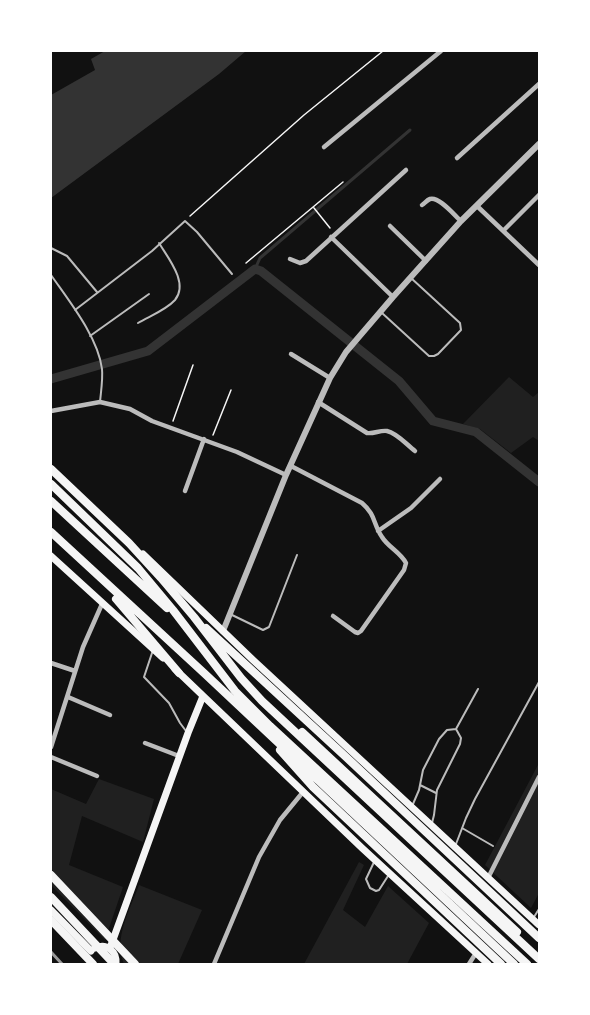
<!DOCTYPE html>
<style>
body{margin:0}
#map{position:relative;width:590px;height:1015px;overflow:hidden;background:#111;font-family:"Source Sans 3",sans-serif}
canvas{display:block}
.frame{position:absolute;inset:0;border:52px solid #fff;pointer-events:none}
</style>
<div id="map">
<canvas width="590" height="1015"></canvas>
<div class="frame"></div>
</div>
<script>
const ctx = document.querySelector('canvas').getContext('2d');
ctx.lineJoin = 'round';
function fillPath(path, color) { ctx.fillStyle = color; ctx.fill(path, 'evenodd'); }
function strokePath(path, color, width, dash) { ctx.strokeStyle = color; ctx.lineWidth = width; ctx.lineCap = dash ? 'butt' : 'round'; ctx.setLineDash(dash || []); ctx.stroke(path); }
const green = new Path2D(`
 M509 377 533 397 539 392V441L533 437 511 453 480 429 463 424Z
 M539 763V893L531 908 485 865Z
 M99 779 154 799 143 842 82 816 69 865 123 887 105 940 51 885V789L86 804Z
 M359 862 364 865 343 910 365 927 388 886 429 923 407 964H304Z
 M139 885 202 910 178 964H124C113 938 130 910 139 885Z`);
const water = new Path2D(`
 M105 51H246L219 74 51 198V95L95 70 91 59Z`);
const stream = new Path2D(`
 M255 269 260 258 410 130`);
const canal = new Path2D(`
 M51 379 148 351 255 269 261 271 399 381 433 421 476 432 539 482`);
const path = new Path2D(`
 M314 208 330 228
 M190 216 304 115 383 51
 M246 263 343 182
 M173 421 193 365
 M213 435 231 390`);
const service = new Path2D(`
 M51 248 67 256 97 292
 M51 275C69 301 98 337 102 369 103 379 101 391 100 402
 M75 310 152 251 185 221 197 232 232 274
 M382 313 429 356H434L438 354 461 330 460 323 411 278
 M138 323C150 316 166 310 175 300 189 283 168 258 159 243
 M90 336 149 294
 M230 614 263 630 269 627 297 555
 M153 650 144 677 169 703 180 723 186 731
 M456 729 478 689
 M420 785 436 793
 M413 804 419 790 423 770 439 739 447 730 456 729
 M432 823 434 815 437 790 460 744 461 738 456 729
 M462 828 493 846
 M456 844 466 818 475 799 539 682
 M375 860 366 879 370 888 376 891 379 890 388 876
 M534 917 539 909`);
const minor = new Path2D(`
 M324 147 441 51
 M457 158 539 84
 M422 205C425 203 427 200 430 199 439 196 455 216 461 221
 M477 206 539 265
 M390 226 426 261
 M503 231 539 195
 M331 237 393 297
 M290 259 300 263 306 261 406 170
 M291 354 330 378
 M318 402 367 433C374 434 380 430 387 431 397 433 407 445 415 451
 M51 411 100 402 130 409 152 421 237 452 286 475
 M291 466 362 503C376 515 373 524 382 537 388 547 400 552 406 563L404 570 361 631 358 633 355 632 333 616
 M185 491 204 439
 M378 531 411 508 440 479
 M51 663 75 671
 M68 697 110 715
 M145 743 179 756
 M51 747 83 647 102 604
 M51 757 97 776
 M488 878 539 777
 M214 964 259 857 280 820 303 792
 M469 964 476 953`);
const tertiary = new Path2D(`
 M223 631 286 475 330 378 346 352 393 297 461 221 539 144`);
const secondary = new Path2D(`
 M143 554 253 660 539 925
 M51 556 163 658
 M175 669 362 848 488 964
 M51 910 91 951
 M95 948C107 943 117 951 116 964
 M110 948 188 733 203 696`);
const primary = new Path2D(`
 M51 469 129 543 161 578 194 617 241 678 262 701 539 959
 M51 484 138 568 173 610 235 691 270 726 527 964
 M51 501 167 608
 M51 532 204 673 514 964
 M116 599 179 673
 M206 628 346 757 539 938
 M302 732 517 932
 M280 750 313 787 501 964`);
const motorway = new Path2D(`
 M51 875 135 964
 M51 897 114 964
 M51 920 93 964`);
const rail = new Path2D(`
 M51 952 62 964`);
fillPath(green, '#202020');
fillPath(water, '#333');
strokePath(stream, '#333', 3);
strokePath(canal, '#333', 9);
strokePath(path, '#f5f5f5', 1.5);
strokePath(service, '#bcbcbc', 2);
strokePath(minor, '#bcbcbc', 4.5);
strokePath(tertiary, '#bcbcbc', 6);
strokePath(secondary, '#f5f5f5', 7);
strokePath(primary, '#f5f5f5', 8);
strokePath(motorway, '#f5f5f5', 8);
strokePath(rail, '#9a9a9a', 3);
</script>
